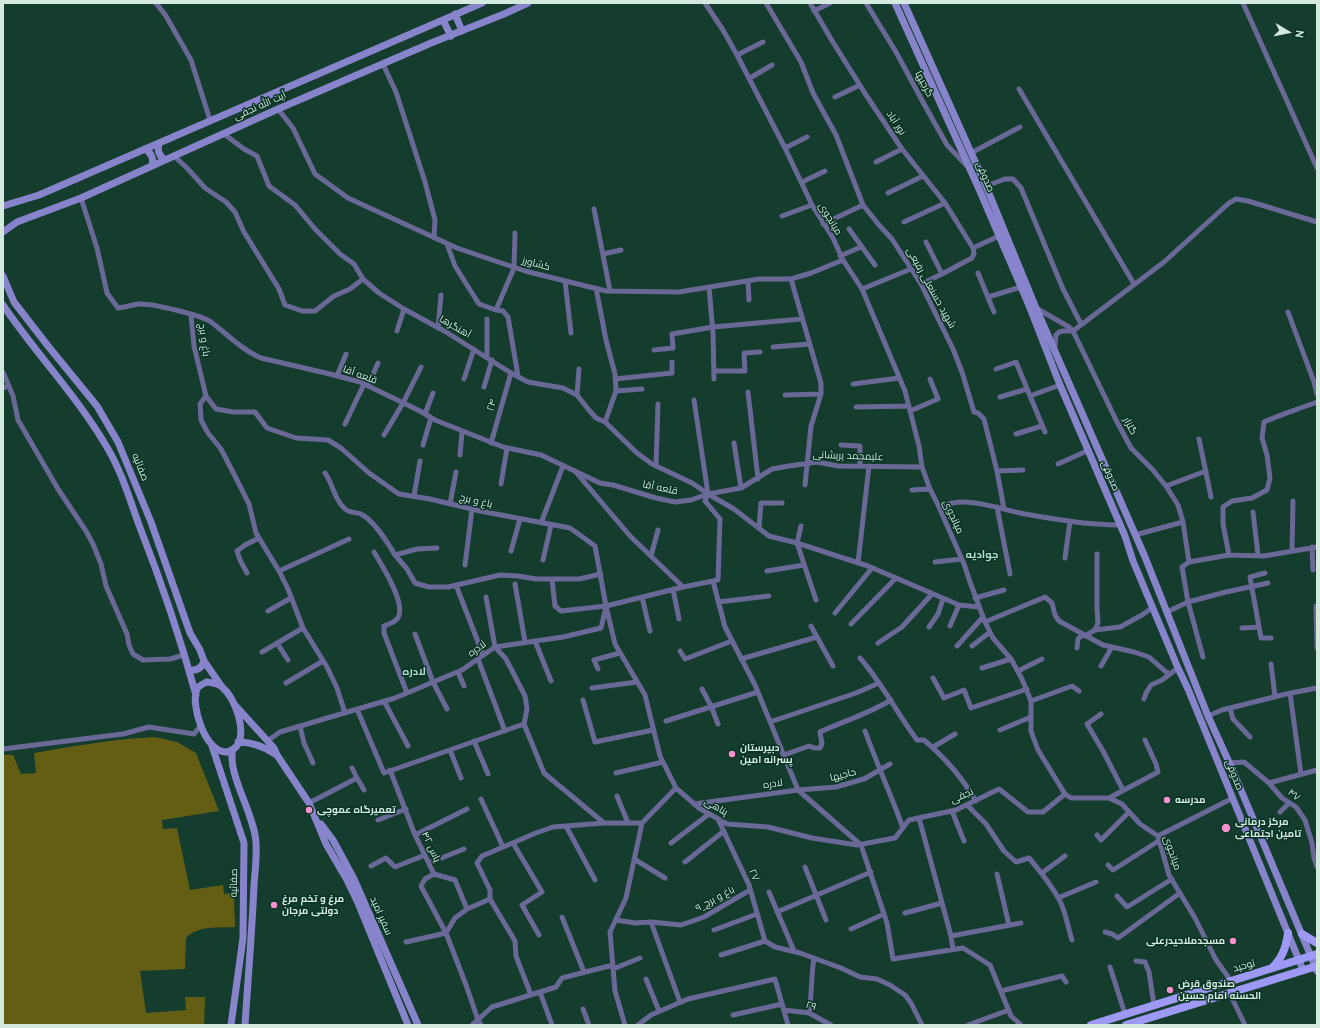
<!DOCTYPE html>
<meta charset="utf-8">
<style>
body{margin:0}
#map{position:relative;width:1320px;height:1028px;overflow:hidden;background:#153d2e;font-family:"PT Sans",sans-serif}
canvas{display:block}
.frame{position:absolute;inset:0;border:4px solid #d3e9de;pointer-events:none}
.north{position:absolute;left:1268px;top:12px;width:40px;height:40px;-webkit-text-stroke:3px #083324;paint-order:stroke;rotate:100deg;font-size:11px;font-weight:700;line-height:16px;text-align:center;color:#d3e9de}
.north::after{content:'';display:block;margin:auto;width:14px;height:18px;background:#d3e9de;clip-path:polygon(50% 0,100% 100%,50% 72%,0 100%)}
</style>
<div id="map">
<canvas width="1320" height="1028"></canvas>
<div class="frame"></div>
<div class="north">N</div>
</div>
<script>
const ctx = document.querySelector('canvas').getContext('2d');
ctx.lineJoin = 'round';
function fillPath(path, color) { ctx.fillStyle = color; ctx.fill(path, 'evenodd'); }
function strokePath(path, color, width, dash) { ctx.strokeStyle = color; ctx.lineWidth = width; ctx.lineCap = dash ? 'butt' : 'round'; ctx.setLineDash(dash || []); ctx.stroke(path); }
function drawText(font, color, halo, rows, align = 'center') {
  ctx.font = font + ' "PT Sans",Cairo,sans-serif'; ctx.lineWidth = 3; ctx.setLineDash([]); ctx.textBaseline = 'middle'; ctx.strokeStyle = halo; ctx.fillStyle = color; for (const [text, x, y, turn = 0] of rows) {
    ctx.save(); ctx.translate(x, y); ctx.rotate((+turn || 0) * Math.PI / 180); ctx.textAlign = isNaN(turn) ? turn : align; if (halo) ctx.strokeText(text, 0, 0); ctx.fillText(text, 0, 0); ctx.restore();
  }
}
const green = new Path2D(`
 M155 737 177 742 196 753 219 811 162 820 163 829 177 828 190 890 223 885 224 894 234 893 235 927C218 928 198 925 186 938L185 969 140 971 146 1013 186 1010 185 997H205L204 1025H3V755H13L21 774 36 773 34 753C74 746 114 739 155 737Z`);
const street = new Path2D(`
 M156 3 166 16 191 60 210 120
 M705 3 723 30 737 55 785 148 812 205 833 238 843 260 862 289 905 391 919 446 922 467 930 489 939 507 964 564 970 582 985 622 993 638 1011 659 1022 679 1031 701V731L1038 750 1065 794 1071 798H1109L1122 804 1140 824 1158 836 1169 875 1195 918 1216 960 1231 981
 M766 3 801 62 813 93 836 135 863 205 879 225 892 239 921 284 953 349 962 372 974 412 978 413 984 419 997 471 1004 509
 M810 3 831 39 866 95 902 149 945 203 973 248
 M866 3 896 52 924 104 947 145 966 165
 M1243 3 1317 168
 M814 11 830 3
 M737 55 763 42
 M383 64 396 92 425 182 435 220 434 238
 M750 78 772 65
 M1019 89 1134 284
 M835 97 860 85
 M278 109 293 128 315 174 348 198 457 248 525 271 606 291 679 292 759 279H791L811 273 843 260
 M224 134 244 149 257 156 269 186 295 205 315 229 340 254 354 264 363 279 379 293 404 309 446 332 511 373 528 382 563 388 577 395 588 409 596 418 605 422 637 453 652 464 692 483 708 494 734 509 769 536 797 543 868 566 959 605 979 607
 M785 148 807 137
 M971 153 1020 127
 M174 156 187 168 205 188 226 202 235 212 244 232 279 289 285 305 302 311H315L334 296 350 289 363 279
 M876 162 902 149
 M802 182 825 171
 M986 186 1005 179H1013L1021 188 1063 289 1081 324
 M888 193 923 176
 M81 198 97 248 107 293 118 308C125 307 132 305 139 304 151 303 201 315 211 322 227 334 242 350 261 358L330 374 360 382 420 411 435 420 503 447 541 455 600 483 613 485 656 498 675 502 691 500 708 494 741 488 772 469 789 466 817 462 838 466 922 467
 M594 209 610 291
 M782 216 812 205
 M904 222 945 203
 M823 224 863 205
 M849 229 875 265
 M926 242 942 274
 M447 244 455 266 479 304 496 310 503 311 508 317 518 376
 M603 254 621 250
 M840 256 861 247
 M978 273 994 312
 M791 279 821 383V394L811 426 805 485
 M565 281 571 333
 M748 281 749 300
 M921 284 942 274 972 258 974 254 973 248 999 236
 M709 287 713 333 714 379
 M596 288 606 340 615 374 616 391 605 422
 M862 289 911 269
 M988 297 1021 287
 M1036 308 1069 327 1073 331 1116 420 1131 448 1152 469 1166 486 1178 505 1183 522
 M496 310 514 268 515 233
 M1288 312 1314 382 1317 394
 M191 315 194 346 206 396 216 409 233 412H255L267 428 296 438 328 440 341 448 369 473 399 494 430 499 480 511 570 528 595 546 606 606 615 644 645 695 660 756 676 788
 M487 319V357
 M438 328 441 295
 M397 331 404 309
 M773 347 810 344
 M1055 347 1056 335 1059 332 1063 331H1073L1164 262 1229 203 1236 199 1248 201 1317 222
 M654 350 673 348 672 334 713 327 802 319
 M996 369 1016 362 1045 432
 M714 371H745L744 353 760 352
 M3 372 13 396 18 420 58 489 86 531 93 544 101 564 106 586 127 634 129 645 133 654 143 660 170 659 184 655
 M337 376 346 354
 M464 379 474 349
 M615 379 672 373V362
 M853 384 899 378
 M368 386 378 363
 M484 387 492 360
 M3 388 9 386
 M616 391 642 389
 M748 392 758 479
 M577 395 579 369
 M785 395 821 394
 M206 396 200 404 201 420 208 433 221 449 238 482 249 504 256 533 279 571 288 589 303 628 327 667 337 688 345 713
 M1030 396 1060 385
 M1000 397 1027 389
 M694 400 708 494
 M856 407 909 406
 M910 411 938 399 930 379
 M425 414 433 393
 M345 424 364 384
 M1016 434 1042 426
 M384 435 403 403 421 367
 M1199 439 1211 497
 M491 443 511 373
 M734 443 741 488
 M423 445 431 418
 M841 445 860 446V466
 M460 455 462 432
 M1058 464 1089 450
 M656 466 658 404
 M575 471 630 536 683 587
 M997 471 1023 470
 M325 473C333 484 334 499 344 508 348 513 356 512 361 514 373 520 388 543 395 555
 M501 484 507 448
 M1166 486 1206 471
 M912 490 930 489
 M414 496 420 461
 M450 504 456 472
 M939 507C947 504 955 502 963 502 982 502 1002 509 1020 513 1053 519 1087 525 1120 525
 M997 507 1010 574
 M1253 512 1258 555
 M541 523 563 466
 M801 526 797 543 816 600
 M759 528 761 503H782
 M1135 535 1183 522 1189 562 1229 555 1264 556 1317 547
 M1312 547 1313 570
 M437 548 417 549 395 555 407 569 415 583 429 587H448L500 575 518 576 536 579H579L601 574
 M511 551 520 519
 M1292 551 1293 501
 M374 552C381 564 410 608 396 620 393 623 388 624 384 626V633L407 693
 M1229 555 1223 524V507L1232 501 1252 498 1267 490 1270 478 1267 455 1262 438 1264 422C1281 414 1299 409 1317 402
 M651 556 658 530
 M1065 558 1070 521
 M543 560 551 525
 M935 562 962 559
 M1189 562 1182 567 1188 602 1203 657
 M858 563 869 466
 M465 565 472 509
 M279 571 349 539
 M767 571 804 565
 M247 573 240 560 237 551 245 545 259 538
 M1265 573 1250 577 1261 638H1271
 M552 579 555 606 561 611 606 606 683 587 718 580 720 519 705 501 708 494
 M515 584 525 642
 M456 585 483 655
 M673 589 679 619
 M486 597 495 647 506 659 525 696 527 709 524 724
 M642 597 650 631
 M975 598 1004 590
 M718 602 769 596
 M1316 606 1317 648
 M268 611 291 598
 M1167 612 1188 602 1226 592 1268 583
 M835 613 872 568
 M985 622 1045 597 1052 603 1055 615 1059 621 1103 645 1134 652 1149 657 1166 672 1170 674
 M851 624 896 578
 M811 626 833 666
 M950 626 959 605
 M929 627 938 614 943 599
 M1242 628 1259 627
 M1095 630 1120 627 1142 615 1153 607
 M415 634 433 682 447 709
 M1085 636 1095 630 1098 623 1097 609V554
 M535 641 551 681
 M277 643 288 660
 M878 643 902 627 932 594
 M957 646 983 617
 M972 646 990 632
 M1077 648 1078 639 1083 634
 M680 651 685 659 732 641
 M262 652 303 628
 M860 658C882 683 897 713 917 740H924C944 757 962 777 976 801
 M478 659 505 731
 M741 659 817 637
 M1271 664 1275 697
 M1101 666 1112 647
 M982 668 1011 659
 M598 669 594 660 620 653
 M1018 671 1042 659
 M458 672 464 686
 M933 678 944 698 964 690 971 708 1027 689
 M286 683 323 661
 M592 688 637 682
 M702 689 711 706 718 724
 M1290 693 1301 774
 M1144 699 1146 693 1151 685 1162 680 1178 668
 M583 700 595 742 653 730
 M384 701 408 746
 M1031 701 1072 686 1079 691
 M1230 708 1233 719 1250 737
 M357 709 384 773 524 724 544 773 604 823H642L676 788 699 808 727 824 768 827 812 838 857 845 895 838 909 820 956 810 999 789 1028 812H1043L1065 794
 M1101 714 1087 724 1103 751 1123 790
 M1208 716 1222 710 1286 694 1317 688
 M666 721 758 692
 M770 722 856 693 879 683
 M300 726 304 743 313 763
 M1000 730 1031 717
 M865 731C877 764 891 795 903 828
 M267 741 280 732 395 698 462 670 495 647 563 637 601 628 606 607
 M474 741 488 774
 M933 747 955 734
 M3 749 123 734 149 727 194 734 201 725
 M450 750 461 778
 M784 755 809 746 814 748H820L822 744 820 732C844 721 868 714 891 700
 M1229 763 1244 762 1269 783 1282 798 1296 807 1305 820 1312 843 1314 858 1317 867
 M352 768 357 778
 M390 770 415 835 434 874 455 880 467 909 455 918 446 933 466 985 478 1020 481 1025
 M616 773 663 762
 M1269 783 1317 770
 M798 790 836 787 864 779 890 764
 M798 790 861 845
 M617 796 628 823
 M1109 798 1158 772 1156 764 1145 740
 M481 799 503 847
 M309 803 357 778 364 790
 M694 804 798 790 755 685 725 627 713 581
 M967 805 986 824 1004 851 1016 862 1029 858C1041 872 1052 886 1060 901 1066 913 1068 928 1072 940
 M952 811 964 841
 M1280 812 1289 803
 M919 818 951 936 953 949
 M718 819 749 885 765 941
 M378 820 406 809
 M566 826 595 880
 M415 835 467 809
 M1097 835 1101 840 1129 812
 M1158 836 1233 798
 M513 843 542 892 522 905 539 935
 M671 843 709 814
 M861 845 887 923 893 959 963 948 990 965 1011 1016 1021 1025
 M634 859 665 878
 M685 862 724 831
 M429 863 464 849
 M1108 865 1113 870 1160 840
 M371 866 386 858 395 867 425 855
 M805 867 826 920
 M1042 873 1065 856
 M997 874 1009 925
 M769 892 794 951
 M1117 896 1127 907 1172 879
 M1058 898 1096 882
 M490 899 515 941 516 956 531 995
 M467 909 490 899V890L477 863 482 856 536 833 553 827 604 823
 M777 912 871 872
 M905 913 942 903
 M562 917 584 972
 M616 920 635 923 651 922 681 925 704 917 750 890
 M651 922 680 1002
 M851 929 884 914
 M714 930 757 914
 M1105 932 1112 934 1118 938 1180 893
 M951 936 1021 923
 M406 942 446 933 421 886 425 879 434 874
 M721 955 765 941 775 947 800 953 841 968 860 977 877 979 890 985 905 995 911 1003 922 1025
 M1136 961 1145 962 1149 972 1154 1005
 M1110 967 1125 1014
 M613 969 640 958
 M646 979 659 1011
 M1001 991 1062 976 1066 982
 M540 992 552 1025
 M1230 994 1245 1025
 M583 1009 589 1025
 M784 1010 809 1013 831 1025
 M809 1013C812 994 811 976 814 958
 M733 1015 782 1004
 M472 1025 492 1007 556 987 562 978 613 965
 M625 1025 615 991 610 932 626 898 642 823
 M638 1025 651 1015 688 999 775 979 788 1025
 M968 1025 1009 1010`);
const secondary = new Path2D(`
 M895 3 979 189 1028 303 1060 385 1125 536 1133 561 1178 668 1188 689 1303 970
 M904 3 986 186 1036 308 1145 557 1208 716 1233 771 1317 971
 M455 14 462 31
 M443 20 451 36
 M159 143C157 150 159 156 165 160
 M145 149C151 152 154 159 152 166
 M3 206 39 195 482 3
 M3 232 17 222 81 198 278 109 431 43 504 14 528 3
 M3 276 14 302 48 346 97 406 118 442 151 522 190 633 200 650 204 661 222 687
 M3 305C36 354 78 397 108 449 122 473 130 500 139 525 161 581 180 637 196 695
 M189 670C197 671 202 668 204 661
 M207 682C213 683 217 683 222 687 235 698 247 730 237 746 234 749 231 751 227 752 205 754 190 703 197 689 199 685 203 684 207 682Z
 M234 704 274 748 277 755 309 803 326 844 347 880 358 903 408 1025
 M238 742C252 742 263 746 275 754
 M212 746 244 843 243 938 231 1025
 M233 749C226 772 255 815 256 843 257 857 255 871 254 885 252 932 248 978 245 1025
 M321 824 333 840 354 879 418 1025`);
const primary = new Path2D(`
 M1302 934 1317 943
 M1272 968C1282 958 1286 948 1288 933
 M1091 1025 1317 954
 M1126 1025 1317 966`);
const markers = [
 [732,754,4,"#f890cc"],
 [1167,800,4,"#f890cc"],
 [309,810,4,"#f890cc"],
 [1226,828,5,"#f890cc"],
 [274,905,4,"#f890cc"],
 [1233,941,4,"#f890cc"],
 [1170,990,4,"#f890cc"]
];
const streetNames = [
 ["گرجیها",924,84,62],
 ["آیت الله نجفی",260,106,-24],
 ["نور آباد",896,123,57],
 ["صدوقی",985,177,66],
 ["میانجوی",830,219,59],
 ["کشاورز",536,264,15],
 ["شهید حسنعلی رفیعی",931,288,61],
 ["آهنگرها",455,327,30],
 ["باغ و برج",204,340,82],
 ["قلعه آقا",360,375,20],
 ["۲۴",492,405,-74],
 ["گلزار",1130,426,62],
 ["علیمحمد پریشانی",848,456,2],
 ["صفائیه",140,467,68],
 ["صدوقی",1110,476,67],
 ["قلعه آقا",660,488,12],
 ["باغ و برج",476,501,13],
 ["میانجوی",953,517,65],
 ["لادره",477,649,-36],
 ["حاجیها",843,775,-14],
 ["صدوقی",1234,775,68],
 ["لادره",773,784,-8],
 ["۴۷",1294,795,39],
 ["نجفی",962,796,-23],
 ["پناهی",716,807,30],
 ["یاس ۴۲",431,847,65],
 ["میانجوی",1172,853,71],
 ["۲۷",754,875,67],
 ["صفائیه",234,883,-89],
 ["۹_باغ و برج",715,899,-29],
 ["سفیر امید",381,916,66],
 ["توحید",1244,966,-16],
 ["۲۹",811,1006,17]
];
const poiNames = [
 ["دبیرستان",740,748],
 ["پسرانه امین",740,760],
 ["مدرسه",1175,800],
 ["تعمیرگاه عموچی",317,810],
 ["مرکز درمانی",1235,822],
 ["تامین اجتماعی",1235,834],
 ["مرغ و تخم مرغ",282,899],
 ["دولتی مرجان",282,911],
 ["مسجدملاحیدرعلی",1225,941,"right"],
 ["صندوق قرض",1178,984],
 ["الحسنه امام حسین",1178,996]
];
const neighbourhoodNames = [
 ["جوادیه",982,555],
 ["لادره",414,672]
];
fillPath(green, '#635e13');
strokePath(street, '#6a6896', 5);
strokePath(secondary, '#8784cc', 7);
strokePath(primary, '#9e99f5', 8);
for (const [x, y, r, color] of markers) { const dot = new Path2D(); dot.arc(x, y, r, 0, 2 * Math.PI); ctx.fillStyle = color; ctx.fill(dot); strokePath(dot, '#083324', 1.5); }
drawText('10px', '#d3e9de', '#083324', streetNames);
drawText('bold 10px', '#d3e9de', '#083324', poiNames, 'left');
drawText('bold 11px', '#afdbc7', '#083324', neighbourhoodNames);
</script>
